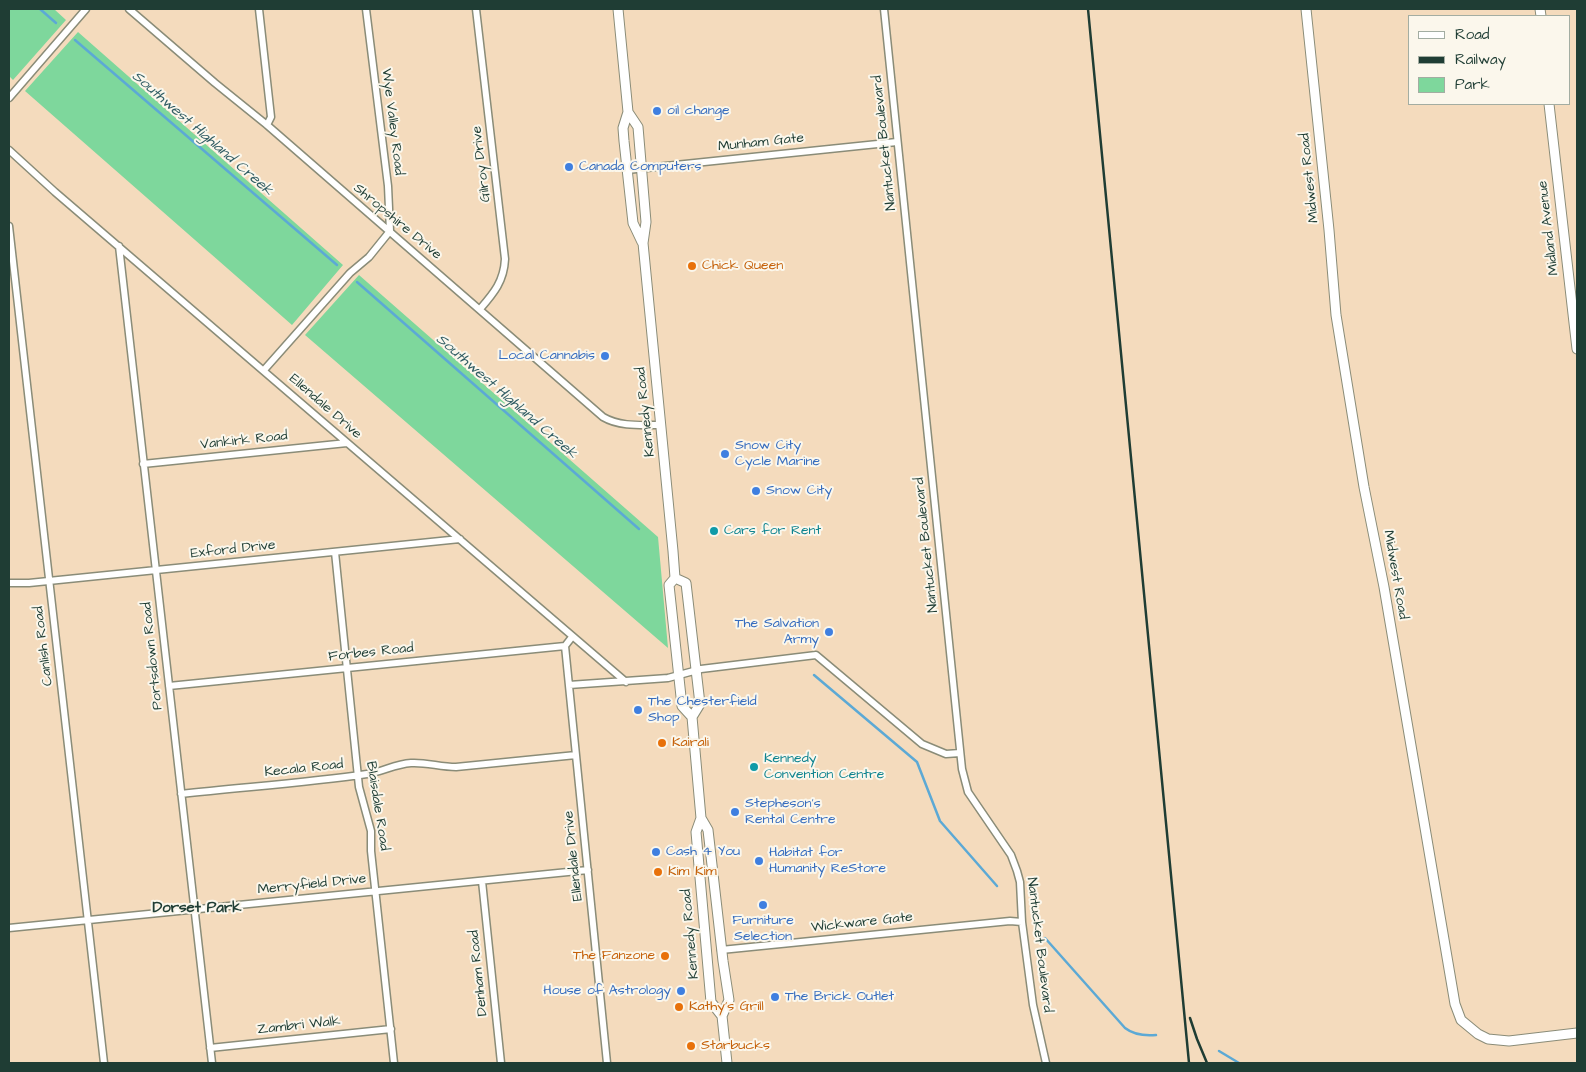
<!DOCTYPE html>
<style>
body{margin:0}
#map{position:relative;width:1586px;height:1072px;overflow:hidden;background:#f4dbbd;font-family:"Architects Daughter",sans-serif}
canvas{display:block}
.frame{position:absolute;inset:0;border:10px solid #1f3d34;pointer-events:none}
.legend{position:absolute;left:1408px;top:15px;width:162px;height:90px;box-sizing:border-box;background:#fbf7ec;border:1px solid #a3ada2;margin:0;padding:6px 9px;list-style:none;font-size:15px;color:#1f3d34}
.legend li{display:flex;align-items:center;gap:10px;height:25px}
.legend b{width:25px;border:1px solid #a3ada2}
</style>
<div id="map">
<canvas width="1586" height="1072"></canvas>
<div class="frame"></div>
<ul class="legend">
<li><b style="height:6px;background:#fff"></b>Road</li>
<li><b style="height:6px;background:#1f3d34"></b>Railway</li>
<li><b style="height:14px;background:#7ed79c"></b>Park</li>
</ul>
</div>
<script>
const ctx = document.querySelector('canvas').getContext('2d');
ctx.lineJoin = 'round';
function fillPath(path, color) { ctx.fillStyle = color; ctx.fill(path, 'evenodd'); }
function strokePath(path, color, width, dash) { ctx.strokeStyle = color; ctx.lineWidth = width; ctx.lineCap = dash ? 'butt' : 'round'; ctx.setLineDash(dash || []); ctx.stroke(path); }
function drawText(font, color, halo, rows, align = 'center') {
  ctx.font = font + ' "Architects Daughter",sans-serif'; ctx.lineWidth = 4; ctx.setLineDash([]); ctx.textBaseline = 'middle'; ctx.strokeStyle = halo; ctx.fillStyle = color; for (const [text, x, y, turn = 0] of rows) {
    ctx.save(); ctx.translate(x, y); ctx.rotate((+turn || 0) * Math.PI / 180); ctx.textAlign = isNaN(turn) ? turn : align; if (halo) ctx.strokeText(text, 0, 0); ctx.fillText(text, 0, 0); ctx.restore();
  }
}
const green = new Path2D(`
 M9 9H54L66 20 13 80 9 76Z
 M78 32 343 265 292 325 25 91Z
 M359 275 658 537 668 648 305 335Z`);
const stream = new Path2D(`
 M40 9 56 23
 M75 40 337 265
 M357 282 639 529
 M814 675 917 762 940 821 997 886
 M1045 938 1125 1028C1134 1035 1144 1036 1156 1035
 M1219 1051 1239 1063`);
const street = new Path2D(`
 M129 9 215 83 267 125 603 417C620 427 641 425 661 425
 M259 9 271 117 267 125
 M476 9 505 259C504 281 494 293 480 309
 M884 9 962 769 968 792 1011 855 1017 871 1020 882 1022 922 1033 1005 1046 1063
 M9 98 86 9
 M9 150 55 192 626 682
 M627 170 897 142
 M9 226 104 1063
 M119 246 212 1063
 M264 370 350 273 369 257 390 231 388 186 366 9
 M143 464 347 443
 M335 552 359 787 371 831V851L394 1063
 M9 583H29L460 539
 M565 646 607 1063
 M569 685 668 678 701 669 816 655 922 744 946 754 960 753
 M169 686 565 646 572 637
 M181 794C243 787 305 783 367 774 382 772 395 764 411 763 426 762 440 767 456 767L576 755
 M482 881 501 1063
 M9 928 588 870
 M721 950 1010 921 1022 922
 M210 1048 391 1029`);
const secondary = new Path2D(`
 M618 9 628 112 623 128 624 141 633 223 642 242
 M1306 9 1329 230 1336 315 1364 487 1384 587 1455 1004 1461 1020 1478 1034 1488 1039 1509 1041 1577 1033
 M1540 9 1541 16
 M1549 104 1577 349
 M628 112 638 127 646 222 643 243 673 551 675 578 669 585 682 706 692 717 701 818 708 830 723 961 729 1000 722 1016 727 1063
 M675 578 686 583 700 704 692 717
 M701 818 696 832 711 1002 722 1016`);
const rail = new Path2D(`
 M1088 9 1189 1063
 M1190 1018 1197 1039 1207 1063`);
const markers = [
 [657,111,5,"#3f7fe0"],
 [569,167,5,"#3f7fe0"],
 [692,266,5,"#e8710a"],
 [605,356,5,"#3f7fe0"],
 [725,454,5,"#3f7fe0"],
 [756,491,5,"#3f7fe0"],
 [714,531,5,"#0f9aa8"],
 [829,632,5,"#3f7fe0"],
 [638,710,5,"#3f7fe0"],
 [662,743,5,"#e8710a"],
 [754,767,5,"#0f9aa8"],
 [735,812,5,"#3f7fe0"],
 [656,852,5,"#3f7fe0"],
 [759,861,5,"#3f7fe0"],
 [658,872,5,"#e8710a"],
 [763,905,5,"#3f7fe0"],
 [665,956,5,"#e8710a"],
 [681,991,5,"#3f7fe0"],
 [775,997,5,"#3f7fe0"],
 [679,1007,5,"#e8710a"],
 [691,1046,5,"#e8710a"]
];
const shopNames = [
 ["oil change",667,111],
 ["Canada Computers",579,167],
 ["Local Cannabis",595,356,"right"],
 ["Snow City",735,446],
 ["Cycle Marine",735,462],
 ["Snow City",766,491],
 ["The Salvation",819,624,"right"],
 ["Army",819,640,"right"],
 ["The Chesterfield",648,702],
 ["Shop",648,718],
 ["Stepheson's",745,804],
 ["Rental Centre",745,820],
 ["Cash 4 You",666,852],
 ["Habitat for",769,853],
 ["Humanity ReStore",769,869],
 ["Furniture",763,921,"center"],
 ["Selection",763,937,"center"],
 ["House of Astrology",671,991,"right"],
 ["The Brick Outlet",785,997]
];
const streetNames = [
 ["Wye Valley Road",392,122,83],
 ["Munham Gate",761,143,-6],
 ["Nantucket Boulevard",885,143,-96],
 ["Gilroy Drive",482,164,-97],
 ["Midwest Road",1310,178,-96],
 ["Shropshire Drive",397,222,40],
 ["Midland Avenue",1549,228,-97],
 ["Ellendale Drive",325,407,41],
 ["Kennedy Road",646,412,-96],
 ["Vankirk Road",244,441,-6],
 ["Nantucket Boulevard",927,545,-96],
 ["Exford Drive",233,550,-6],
 ["Midwest Road",1395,575,80],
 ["Canlish Road",44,646,-97],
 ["Forbes Road",371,653,-6],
 ["Portsdown Road",153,656,-96],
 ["Kecala Road",304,769,-6],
 ["Blaisdale Road",377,806,81],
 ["Ellendale Drive",574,856,-96],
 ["Merryfield Drive",312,885,-6],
 ["Wickware Gate",862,923,-6],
 ["Kennedy Road",691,934,-95],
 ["Nantucket Boulevard",1039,945,83],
 ["Denham Road",479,973,-96],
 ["Zambri Walk",299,1026,-6]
];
const foodNames = [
 ["Chick Queen",702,266],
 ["Kairali",672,743],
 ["Kim Kim",668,872],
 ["The Fanzone",655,956,"right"],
 ["Kathy's Grill",689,1007],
 ["Starbucks",701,1046]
];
const cultureNames = [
 ["Cars for Rent",724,531],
 ["Kennedy",764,759],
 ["Convention Centre",764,775]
];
const waterNames = [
 ["Southwest Highland Creek",202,134,41],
 ["Southwest Highland Creek",506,397,41]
];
const neighbourhoodNames = [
 ["Dorset Park",197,909]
];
fillPath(green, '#7ed79c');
strokePath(stream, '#5ca9d5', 2.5);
strokePath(street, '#8a8c78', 9);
strokePath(secondary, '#8a8c78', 11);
strokePath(street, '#fff', 6);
strokePath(secondary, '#fff', 9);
strokePath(rail, '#1f3d34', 2.5);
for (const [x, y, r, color] of markers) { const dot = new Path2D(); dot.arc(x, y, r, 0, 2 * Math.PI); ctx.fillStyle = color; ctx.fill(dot); strokePath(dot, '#fbf7ec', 2); }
drawText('14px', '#366cbe', '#fbf7ec', shopNames, 'left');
drawText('14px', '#1f3d34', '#fbf7ec', streetNames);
drawText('14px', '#c56008', '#fbf7ec', foodNames, 'left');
drawText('14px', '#0d838f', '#fbf7ec', cultureNames, 'left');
drawText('italic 15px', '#315d64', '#fbf7ec', waterNames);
drawText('bold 15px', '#1f3d34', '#fbf7ec', neighbourhoodNames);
</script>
